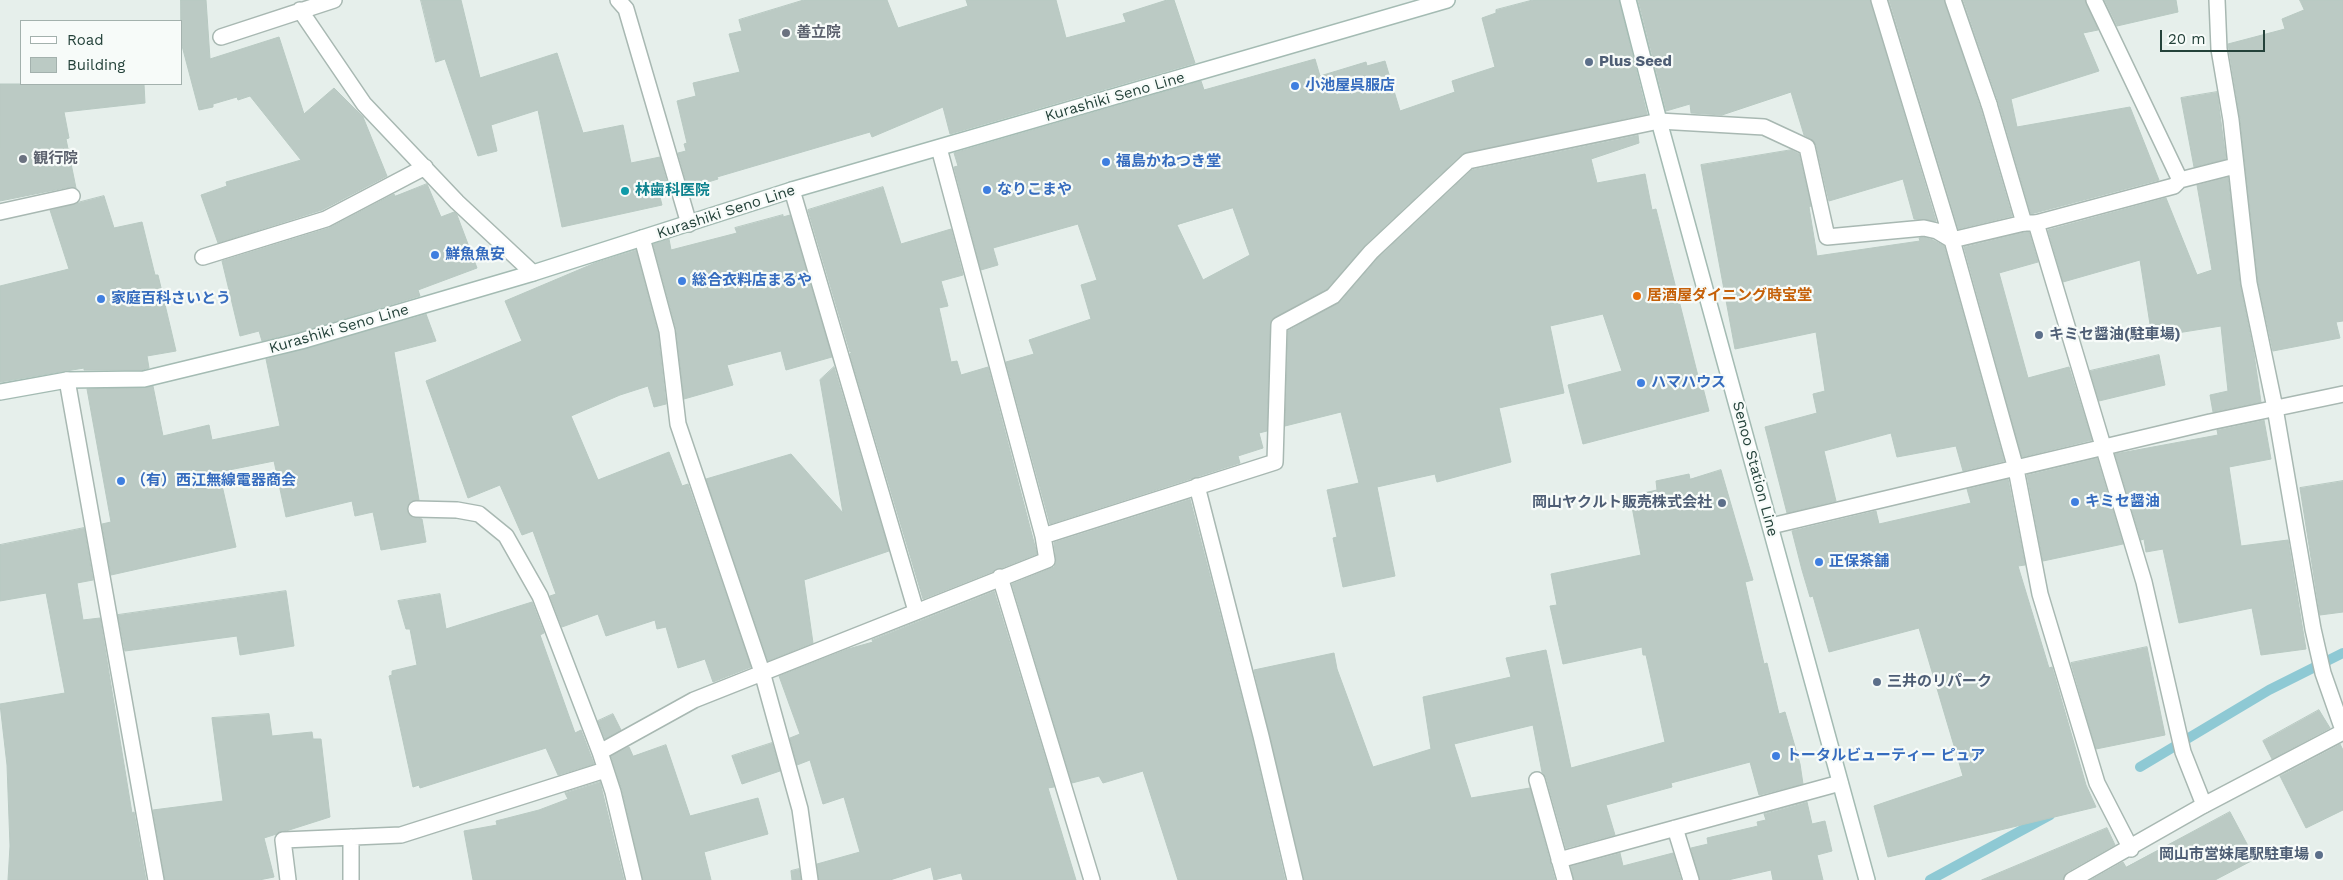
<!DOCTYPE html>
<meta charset="utf-8">
<style>
body{margin:0}
#map{position:relative;width:2343px;height:880px;overflow:hidden;background:#e6efeb;font-family:"Work Sans",sans-serif}
canvas{display:block}
.legend{position:absolute;left:20px;top:20px;width:162px;height:65px;box-sizing:border-box;background:#f7fbf9;border:1px solid #a3b1ad;margin:0;padding:6px 9px;list-style:none;font-size:15px;color:#24423a}
.legend li{display:flex;align-items:center;gap:10px;height:25px}
.legend b{width:25px;border:1px solid #a3b1ad}
.scale{position:absolute;left:2160px;top:30px;width:105px;height:22px;box-sizing:border-box;border:2px solid #24423a;border-top:0;padding-left:6px;font-size:15px;line-height:18px;white-space:nowrap;color:#24423a;-webkit-text-stroke:4px #f7fbf9;paint-order:stroke}
</style>
<div id="map">
<canvas width="2343" height="880"></canvas>
<ul class="legend">
<li><b style="height:6px;background:#fff"></b>Road</li>
<li><b style="height:14px;background:#bbcac4"></b>Building</li>
</ul>
<div class="scale">20 m</div>
</div>
<script>
const ctx = document.querySelector('canvas').getContext('2d');
ctx.lineJoin = 'round';
function strokePath(path, color, width, dash) { ctx.strokeStyle = color; ctx.lineWidth = width; ctx.lineCap = dash ? 'butt' : 'round'; ctx.setLineDash(dash || []); ctx.stroke(path); }
function fillPath(path, color) { ctx.fillStyle = color; ctx.fill(path, 'evenodd'); }
function drawText(font, color, halo, rows, align = 'center') {
  ctx.font = font + ' "Work Sans","Noto Sans JP",sans-serif'; ctx.lineWidth = 4.5; ctx.setLineDash([]); ctx.textBaseline = 'middle'; ctx.strokeStyle = halo; ctx.fillStyle = color; for (const [text, x, y, turn = 0] of rows) {
    ctx.save(); ctx.translate(x, y); ctx.rotate((+turn || 0) * Math.PI / 180); ctx.textAlign = isNaN(turn) ? turn : align; if (halo) ctx.strokeText(text, 0, 0); ctx.fillText(text, 0, 0); ctx.restore();
  }
}
const stream = new Path2D(`
 M2140 767 2269 690 2343 653
 M1930 880 2050 815`);
const building = new Path2D(`
 M181 0H206L210 59 279 37 304 114 334 88 363 117 387 176 322 210 218 243 201 195 227 186 226 182 301 160 250 96 238 100 237 97 213 104V107L199 110 181 42Z
 M421 0H461L480 78 557 53 583 133 623 125 631 163 660 157 670 194 660 197 662 205 562 227 538 110 491 125 497 151 478 156 445 59 436 62Z
 M804 0H887L898 28 968 6 966 0H1056L1066 38 1126 22 1123 14 1167 0H1174L1195 63 950 134 943 107 872 137 870 132 717 177 718 179 688 188 678 153 686 151 684 144 687 143 677 101 696 96 693 83 740 72 729 34 742 31 739 20Z
 M1533 0H1619L1647 114 1462 154 1365 245 1327 289 1271 320 1267 431 1259 433 1263 448 1238 456 1240 463 1050 524 1006 362 1034 354 1029 340 1091 319 1081 285 1097 280 1078 224 993 248 998 265 981 270 954 167 958 166 954 153 1201 81 1204 90 1315 59 1320 76 1366 62 1367 66 1385 61 1400 111 1455 92 1452 81 1495 67 1482 18 1496 13V10ZM1233 208 1250 255 1203 280 1177 225Z
 M1638 0H1870L1936 221 1914 219 1903 179 1829 201 1816 145 1811 139 1804 135 1791 92 1722 115 1691 113 1690 104 1666 111Z
 M1889 0H1944L1980 107 2012 216 1958 229Z
 M1963 0H2085L2098 30 2083 33 2099 71 2011 99 2017 127 2130 107 2159 180 2031 214 1998 101Z
 M2104 0H2176L2178 12 2117 26Z
 M2300 0H2343V321L2336 322 2340 338 2273 351 2258 282 2240 119 2228 44 2285 29 2282 19 2304 10Z
 M0 84H144L145 103 64 112 69 138 66 139 76 188 70 187 0 201Z
 M2217 92 2226 159 2194 167 2181 98Z
 M1638 135 1639 143 1591 159 1597 183 1645 174 1652 210 1656 209 1699 380H1701L1709 411 1583 444 1568 385 1622 371 1603 314 1550 326 1564 393 1499 408 1511 462 1437 482 1435 474 1377 487 1395 576 1343 587 1333 538 1337 537 1327 490 1359 483 1341 412 1285 426 1288 331 1340 302 1378 258 1472 170Z
 M1791 150 1799 154 1811 206 1809 207 1817 256 1920 241 1919 238 1923 237 1933 240 1944 246 2004 461 1963 471 1956 446 1897 457 1891 433 1824 451 1836 501 1787 513 1765 427 1817 413 1813 394 1825 391 1816 332 1735 349 1701 165Z
 M2228 177 2240 284 2254 354 2261 402 2213 412 2210 395 2228 391 2221 326 2152 337 2140 260 2063 282 2048 230 2166 198 2197 275 2212 270 2197 185Z
 M427 184 441 217 454 212 457 215 477 268 418 290 420 296 299 332 262 341 259 331 240 336 222 261 329 228 394 194 395 196Z
 M883 187 901 244 951 229 963 275 941 281 948 306 939 308 951 362 957 361 961 375 988 367 1037 554 923 599 850 354 852 352H850L808 210Z
 M104 196 114 228 142 222 155 275H158L176 351 147 356 149 368 143 370H84V368L0 382V286L69 269 50 210Z
 M783 215V217L790 215 832 357 786 370 781 351 727 365 733 385 684 399 676 329 653 244 669 239 671 250 737 233 735 228Z
 M2025 232H2029L2038 262 1999 273 2028 378 2069 367 2092 440 2022 457 1964 247Z
 M636 250 658 333 666 404 654 407 648 386 620 395 571 416 598 480 669 452 682 486 688 484 751 667 713 682 705 659 678 668 666 627 657 629 655 620 606 636 598 614 562 627 550 596 556 594 533 531 522 535 500 485 468 498 426 381 522 341 505 301 595 263Z
 M426 314 436 341 394 352 419 500 411 501 407 509 412 517 422 519 426 542 381 550 373 512 355 516 352 501 286 517 274 461 219 472 236 547 111 575 102 524 111 522 87 389 153 386 163 436 209 425 212 440 280 426 266 359Z
 M2159 355 2165 385 2099 401 2090 371Z
 M834 367 889 551 804 580 813 643 768 661 706 479 791 454 843 513 820 380Z
 M2264 420 2271 459 2229 467 2241 546 2288 540 2306 649 2261 655 2252 608 2179 623 2163 549 2146 552 2144 539 2141 540 2115 454 2218 435 2217 430Z
 M2097 458 2123 544 2043 561 2027 475Z
 M1721 470 1753 580 1745 582 1764 664 1767 663 1779 714 1785 712 1800 764 1803 784 1759 795 1750 762 1671 783 1672 787 1606 805 1615 835 1566 848 1546 777 1542 772 1533 725 1454 744 1471 798 1530 788 1555 880H1304L1254 670 1334 653 1337 669 1373 767 1431 749 1423 697 1511 677 1506 658 1546 650 1571 768 1665 742 1646 655H1643L1642 647 1563 664 1550 606 1557 605 1551 574 1641 555 1630 496 1657 490 1656 481 1689 474 1690 479Z
 M2008 479 2025 565 2018 566 2049 668 2052 667 2086 785 2096 807 1888 857 1874 806 1963 776 1919 628 1829 652 1813 596 1810 597 1802 570 1792 531 1876 511 1879 524 1971 503 1967 489Z
 M2343 481V612L2320 615 2300 488Z
 M1190 499 1252 738 1285 880H1178L1143 771 1103 783 1099 776 1072 783 1012 584 1054 567 1056 559 1054 542Z
 M84 528 93 580 77 583 83 620 100 618 132 813 134 812 146 880H8L10 846 7 765 0 704 65 693 46 593 0 601V545Z
 M286 591 294 646 240 655 237 636 125 651 118 615Z
 M994 591 1054 787 1048 788 1076 880H963L961 873 934 880 931 867 890 880H819L817 864 860 852 844 797 823 804 810 760 797 765 790 738 800 734 779 676 848 649 873 642 872 640Z
 M440 594 446 629 532 602 544 633 540 635 575 733 581 730 594 764 558 775 546 748 420 788 419 785 413 787 389 676 392 675V671L417 665 410 629H406L398 601Z
 M2147 647 2165 735 2096 749 2071 663Z
 M2319 710 2330 728 2272 759 2263 741Z
 M269 714 272 736 312 732 313 739H321L330 817 264 838 274 877 259 880H165L153 810 223 801 212 718Z
 M613 714 621 730 605 739 598 721Z
 M772 743 780 771 742 784 732 756Z
 M2340 744 2343 750V810L2306 828 2280 776Z
 M666 745 690 816 758 798 768 834 704 852 711 880H643L622 790 611 756 629 747 633 756Z
 M600 782 624 880H473L464 831 497 825 496 821 539 810 568 799 565 793Z
 M1807 802 1812 824 1825 821 1832 851 1817 855 1823 880H1773L1771 870 1728 880H1700L1691 848 1708 844 1707 838 1758 826 1757 822 1766 820 1764 814Z
 M2230 812 2255 859 2215 880H2091L2123 862 2126 867Z
 M2107 828 2115 845 2067 872 2063 880H1982Z
 M1620 853 1623 866 1673 853 1681 880H1574L1571 866Z
 M799 869 801 880H792L791 871Z`);
const lane = new Path2D(`
 M1989 104 2024 223
 M2036 223 2144 582 2183 752 2204 805`);
const street = new Path2D(`
 M618 0 626 9 689 224
 M1879 0 1952 240 2016 469 2040 594 2097 783 2131 849
 M1953 0 1989 104
 M2094 0 2180 180
 M2217 0 2219 49 2231 120 2249 283 2275 408 2313 629 2323 673 2343 730
 M300 10 364 104 457 202 533 273
 M221 37 334 0
 M792 190 916 611
 M0 212 72 196
 M642 238 667 331 678 424 762 672 800 809 810 880
 M203 257 326 219 425 167
 M67 380 156 880
 M1197 486 1261 736 1295 880
 M416 509 457 510 479 514 506 536 540 596 600 752 613 792 634 880
 M1771 526 2210 422 2343 394
 M1043 536 1275 462 1279 325 1333 296 1371 252 1468 161 1659 121 1764 127 1807 147 1827 237 1924 228 1937 231 1952 240 2024 223H2036L2174 186 2180 180 2235 166
 M1000 577 1092 880
 M600 752 694 700 1047 560 1043 536 939 148
 M1537 780 1565 880
 M1675 828 1691 880
 M351 837V880
 M1559 860 1840 783
 M288 880 283 840 401 835 605 770
 M2072 880 2204 805 2343 732`);
const secondary = new Path2D(`
 M1628 0 1659 121 1867 880
 M0 392 67 380 144 379 301 341 533 273 792 190 1447 0`);
const markers = [
 [786,33,5,"#6b7280"],
 [1589,62,5,"#5c6f8a"],
 [1295,86,5,"#3f7fe0"],
 [23,159,5,"#6b7280"],
 [1106,162,5,"#3f7fe0"],
 [987,190,5,"#3f7fe0"],
 [625,191,5,"#0f9aa8"],
 [435,255,5,"#3f7fe0"],
 [682,281,5,"#3f7fe0"],
 [1637,296,5,"#e8710a"],
 [101,299,5,"#3f7fe0"],
 [2039,335,5,"#5c6f8a"],
 [1641,383,5,"#3f7fe0"],
 [121,481,5,"#3f7fe0"],
 [2075,502,5,"#3f7fe0"],
 [1722,503,5,"#5c6f8a"],
 [1819,562,5,"#3f7fe0"],
 [1877,682,5,"#5c6f8a"],
 [1776,756,5,"#3f7fe0"],
 [2319,855,5,"#5c6f8a"]
];
const worshipNames = [
 ["善立院",796,33],
 ["観行院",33,159]
];
const serviceNames = [
 ["Plus Seed",1599,62],
 ["キミセ醤油(駐車場)",2049,335],
 ["岡山ヤクルト販売株式会社",1712,503,"right"],
 ["三井のリパーク",1887,682],
 ["岡山市営妹尾駅駐車場",2309,855,"right"]
];
const shopNames = [
 ["小池屋呉服店",1305,86],
 ["福島かねつき堂",1116,162],
 ["なりこまや",997,190],
 ["鮮魚魚安",445,255],
 ["総合衣料店まるや",692,281],
 ["家庭百科さいとう",111,299],
 ["ハマハウス",1651,383],
 ["（有）西江無線電器商会",131,481],
 ["キミセ醤油",2085,502],
 ["正保茶舗",1829,562],
 ["トータルビューティー ピュア",1786,756]
];
const streetNames = [
 ["Kurashiki Seno Line",1115,97,-16],
 ["Kurashiki Seno Line",726,212,-18],
 ["Kurashiki Seno Line",339,329,-16],
 ["Senoo Station Line",1755,469,75]
];
const cultureNames = [
 ["林歯科医院",635,191]
];
const foodNames = [
 ["居酒屋ダイニング時宝堂",1647,296]
];
strokePath(stream, '#8ec9d4', 10);
fillPath(building, '#bbcac4');
strokePath(building, '#b8c9c2', 1);
strokePath(lane, '#a8b8b2', 18);
strokePath(street, '#a8b8b2', 18);
strokePath(secondary, '#a4bbb3', 18);
strokePath(lane, '#fff', 15);
strokePath(street, '#fff', 15);
strokePath(secondary, '#fff', 15);
for (const [x, y, r, color] of markers) { const dot = new Path2D(); dot.arc(x, y, r, 0, 2 * Math.PI); ctx.fillStyle = color; ctx.fill(dot); strokePath(dot, '#f7fbf9', 2); }
drawText('bold 15px', '#5b616d', '#f7fbf9', worshipNames, 'left');
drawText('bold 15px', '#4e5e75', '#f7fbf9', serviceNames, 'left');
drawText('bold 15px', '#366cbe', '#f7fbf9', shopNames, 'left');
drawText('15px', '#24423a', '#f7fbf9', streetNames);
drawText('bold 15px', '#0d838f', '#f7fbf9', cultureNames, 'left');
drawText('bold 15px', '#c56008', '#f7fbf9', foodNames, 'left');
</script>
